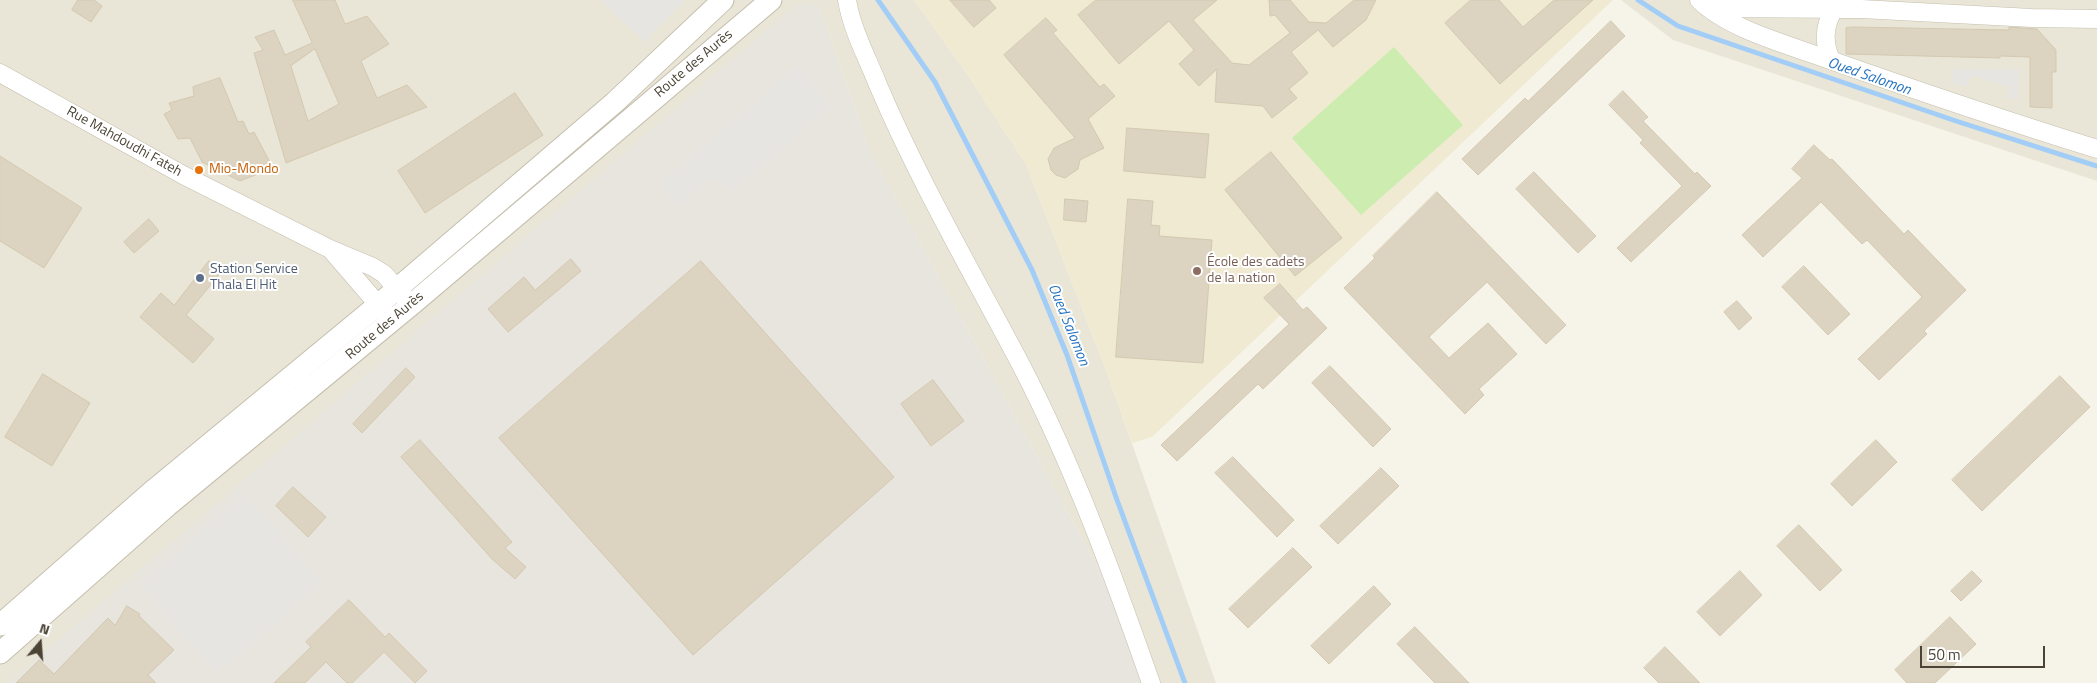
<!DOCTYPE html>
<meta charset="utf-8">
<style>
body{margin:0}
#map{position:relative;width:2097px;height:683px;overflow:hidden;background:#f6f3e9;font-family:"Titillium Web",sans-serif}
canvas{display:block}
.north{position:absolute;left:15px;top:618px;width:50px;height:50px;-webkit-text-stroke:4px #fff;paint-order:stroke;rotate:18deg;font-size:14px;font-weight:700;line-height:20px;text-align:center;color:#4b4436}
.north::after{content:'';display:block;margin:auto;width:18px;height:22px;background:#4b4436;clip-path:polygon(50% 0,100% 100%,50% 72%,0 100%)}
.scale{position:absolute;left:1920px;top:646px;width:125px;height:22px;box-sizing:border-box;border:2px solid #4b4436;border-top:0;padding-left:6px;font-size:15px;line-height:18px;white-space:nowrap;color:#4b4436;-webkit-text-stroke:4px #fff;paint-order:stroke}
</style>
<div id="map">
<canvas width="2097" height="683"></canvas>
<div class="north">N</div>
<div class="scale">50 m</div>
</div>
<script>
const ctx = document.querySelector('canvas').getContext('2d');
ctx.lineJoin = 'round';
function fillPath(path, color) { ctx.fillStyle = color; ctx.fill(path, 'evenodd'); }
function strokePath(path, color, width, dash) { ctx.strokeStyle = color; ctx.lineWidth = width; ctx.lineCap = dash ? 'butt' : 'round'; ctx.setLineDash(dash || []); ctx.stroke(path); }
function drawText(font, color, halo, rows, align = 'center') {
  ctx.font = font + ' "Titillium Web",sans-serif'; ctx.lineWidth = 4; ctx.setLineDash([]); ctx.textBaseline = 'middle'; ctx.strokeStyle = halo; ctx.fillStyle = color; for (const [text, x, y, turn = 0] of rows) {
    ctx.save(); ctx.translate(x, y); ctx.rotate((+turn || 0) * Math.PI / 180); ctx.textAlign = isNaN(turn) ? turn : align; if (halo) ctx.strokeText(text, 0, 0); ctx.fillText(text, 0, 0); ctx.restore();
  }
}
const residential = new Path2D(`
 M0 0H914L963 68 1026 164 1109 378 1216 683H1142L1114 597 871 153 819 6 8 683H0Z
 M1621 0H2097V181L1673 40Z`);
const industrial = new Path2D(`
 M798 3 819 6 871 153 1114 597 1142 683H8Z`);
const education = new Path2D(`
 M914 0H1613L1152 437 1132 443 1109 378 1026 164 963 68Z`);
const green = new Path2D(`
 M1394 47 1463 125 1361 215 1292 138Z`);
const parking = new Path2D(`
 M601 0H686L644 42Z
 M798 66 831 107 731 193 720 179 709 180 677 207 659 184Z
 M1954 69H2019L2018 100 2007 98 2009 87 1971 75 1967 87 1951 83Z
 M245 493 323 583 217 674 139 585Z`);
const stream = new Path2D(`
 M878 0 935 82 1032 270 1067 355 1117 500 1185 683
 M1638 0 1678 26 1959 122 2097 166`);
const building = new Path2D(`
 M78 0H94L102 6 91 22 72 10Z
 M293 0H335L345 24 367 16 389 44 361 61 377 98 407 85 427 107 286 163 254 53 263 50 255 37 274 30 285 55 312 43ZM315 49 339 104 308 121 291 66Z
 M950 0H989L996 8 974 27Z
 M1096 0H1217L1193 20 1232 63 1249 65 1290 33 1275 15 1270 16 1269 0H1290L1309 22 1326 23 1354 0H1376L1366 20 1333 47 1318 30 1291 52 1308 73 1289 89 1297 98 1272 118 1263 106 1215 102 1217 69 1199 86 1179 64 1194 50 1169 21 1119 64 1078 15Z
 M1471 0H1499L1523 27 1554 0H1593L1500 84 1445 23Z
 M1046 18 1057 30 1053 33 1100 87 1104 84 1115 96 1088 119 1104 148 1080 160 1078 169 1065 178 1056 175 1051 170 1048 159 1054 148 1075 138 1004 55Z
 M1611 21 1625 36 1478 175 1462 159 1525 98 1528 101Z
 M1852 27 2009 30V27L2037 29 2056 50V72H2052V108L2030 107V57L2000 56V58L1846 54V28Z
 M220 78 238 122 243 121 249 134 254 132 273 168 240 181 202 162 190 138 178 139 164 114 172 110 169 103 194 96 193 87Z
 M1623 91 1648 117 1643 121 1695 174 1697 172 1711 186 1631 262 1617 248 1682 186 1640 143 1643 140 1609 105Z
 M515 93 543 135 425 213 398 171Z
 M1127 128 1209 134 1205 178 1124 171Z
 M1814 145 1830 160 1832 159 1904 234 1908 230 1966 290 1924 331 1927 334 1879 380 1858 359 1922 297 1867 240 1862 244 1821 202 1763 257 1742 235 1802 178 1792 169Z
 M1271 152 1342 238 1295 276 1225 190Z
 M0 156 82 208 44 268 0 241Z
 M1534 172 1596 236 1578 253 1516 189Z
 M1437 192 1566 325 1546 344 1487 282 1429 337 1449 358 1488 323 1517 354 1479 389 1484 395 1465 414 1344 288 1375 258 1373 256Z
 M1065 199 1088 201 1086 222 1064 220Z
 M1128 199 1153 201 1151 225 1160 226 1159 236 1212 240 1203 363 1116 357Z
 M149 219 159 231 134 253 124 242Z
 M571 259 581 271 508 332 488 309 524 277 535 290Z
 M209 261 222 271 186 315 214 339 193 363 140 317 161 293 174 305Z
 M701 261 894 477 693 655 499 438Z
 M1804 266 1850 314 1828 335 1782 287Z
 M1280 284 1303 310 1307 307 1327 328 1263 389 1258 384 1177 461 1161 445 1289 324 1264 298Z
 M1737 301 1752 318 1739 330 1724 312Z
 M1330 366 1391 429 1373 447 1312 383Z
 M406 368 415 377 362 433 353 424Z
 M43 374 90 403 52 466 5 437Z
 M2060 376 2090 407 1982 511 1952 480Z
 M933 380 964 421 931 446 901 404Z
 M420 440 512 542 505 548 526 567 515 579 492 559 401 457Z
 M1876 440 1897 462 1852 506 1831 484Z
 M1233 457 1294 520 1277 537 1215 473Z
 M1381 468 1399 486 1338 544 1320 526Z
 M293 487 326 517 308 537 276 506Z
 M1799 525 1842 570 1820 591 1777 546Z
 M1293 548 1312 567 1248 628 1229 609Z
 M1740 571 1762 595 1720 636 1697 612Z
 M1972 571 1982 581 1961 601 1951 591Z
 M1374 586 1391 604 1329 664 1311 646Z
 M349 600 385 637 389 633 427 671 415 683 384 652 352 683H347L326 662 305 683H274L311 647 306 642Z
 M127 606 140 614 139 616 174 650 148 675 156 683H16L39 660 54 674 108 618 115 625Z
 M1950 617 1976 644 1935 683H1907L1895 670Z
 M1415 627 1469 683H1435L1397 644Z
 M1665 647 1700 683H1659L1644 668Z`);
const minor = new Path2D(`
 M847 0C852 30 867 57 878 85 919 181 972 272 1021 365 1074 467 1113 575 1151 683
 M1699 0C1730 30 1789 45 1830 60 1918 91 2007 121 2097 149
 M1708 8 1861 9 2032 18 2097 19
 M1831 60C1823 42 1824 26 1834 9
 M0 73 183 175 330 249 373 267 384 274 406 299
 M332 251 387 315`);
const tertiary = new Path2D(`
 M0 625 155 489 378 305 614 103 723 0
 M0 653 167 506 411 305 771 0`);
const markers = [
 [199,170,5,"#e8710a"],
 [1197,271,5,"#8d6e63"],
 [200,278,5,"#5c6f8a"]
];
const streetNames = [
 ["Route des Aurès",694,64,-40],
 ["Rue Mahdoudhi Fateh",124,142,29],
 ["Route des Aurès",385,326,-40]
];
const foodNames = [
 ["Mio-Mondo",209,170]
];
const educationNames = [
 ["École des cadets",1207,263],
 ["de la nation",1207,279]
];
const serviceNames = [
 ["Station Service",210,270],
 ["Thala El Hit",210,286]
];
const waterNames = [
 ["Oued Salomon",1869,77,19],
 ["Oued Salomon",1068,325,68]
];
fillPath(residential, '#eae6d7');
fillPath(industrial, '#e8e4de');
fillPath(education, '#f0ead2');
fillPath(green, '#ccedaf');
fillPath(parking, '#e7e5e1');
strokePath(stream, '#a1cdf7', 5);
fillPath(building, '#dcd3c0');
strokePath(building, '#d4c9b0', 1);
strokePath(minor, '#c5bfad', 19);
strokePath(tertiary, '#c5bfad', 23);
strokePath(minor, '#fff', 18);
strokePath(tertiary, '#fff', 21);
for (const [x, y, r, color] of markers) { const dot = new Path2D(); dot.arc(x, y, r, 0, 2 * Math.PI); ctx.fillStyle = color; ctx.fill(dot); strokePath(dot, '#fff', 2); }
drawText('14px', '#4b4436', '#fff', streetNames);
drawText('14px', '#c56008', '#fff', foodNames, 'left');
drawText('14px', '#785e54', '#fff', educationNames, 'left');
drawText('14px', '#4e5e75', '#fff', serviceNames, 'left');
drawText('italic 15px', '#2473c2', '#fff', waterNames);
</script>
